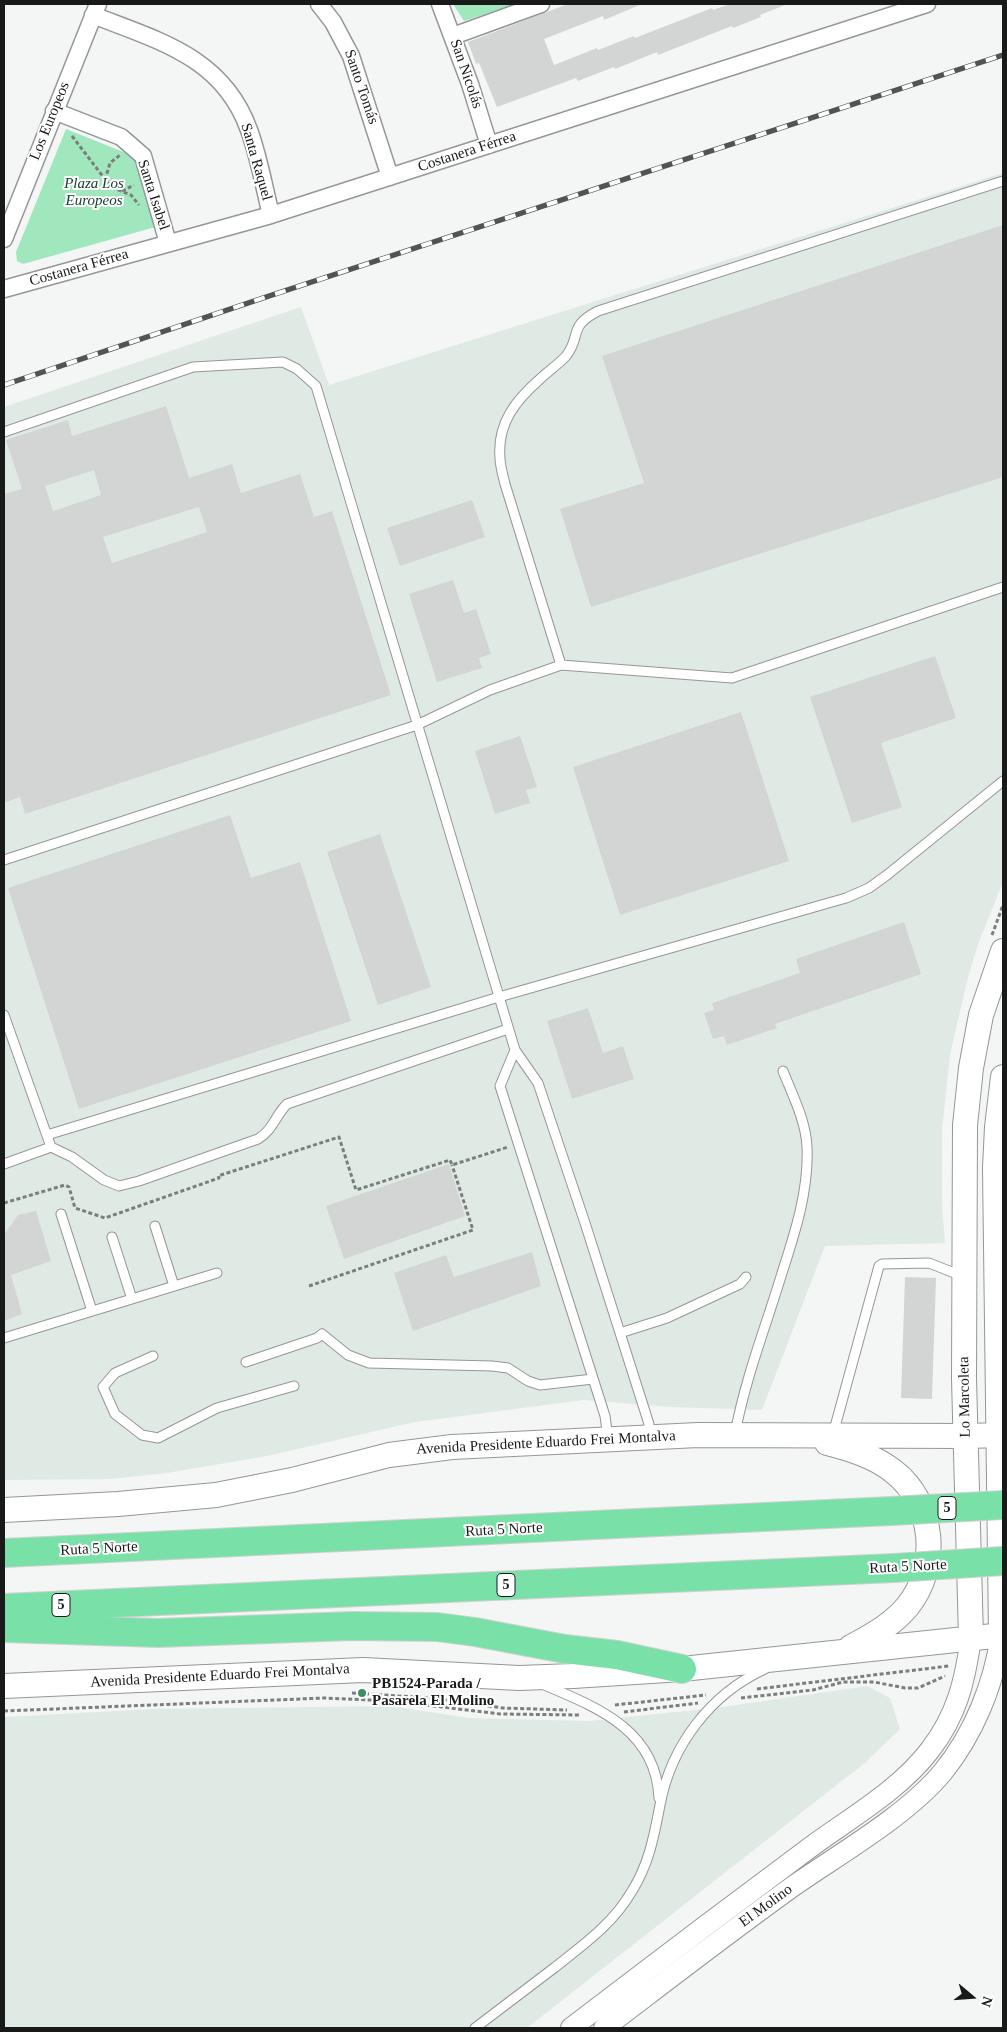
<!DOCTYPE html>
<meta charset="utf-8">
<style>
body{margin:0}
#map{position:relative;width:1007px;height:2032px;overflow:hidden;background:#f3f6f4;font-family:Georgia,serif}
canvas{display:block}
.frame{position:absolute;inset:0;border:5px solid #181919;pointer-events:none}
.north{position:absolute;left:947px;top:1972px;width:50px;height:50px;-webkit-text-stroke:4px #fff;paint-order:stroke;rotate:108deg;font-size:14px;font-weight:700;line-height:20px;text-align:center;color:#181919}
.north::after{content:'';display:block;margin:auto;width:18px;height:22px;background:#181919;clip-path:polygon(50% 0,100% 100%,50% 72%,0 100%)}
</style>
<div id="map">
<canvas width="1007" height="2032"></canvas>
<div class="frame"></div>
<div class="north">N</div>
</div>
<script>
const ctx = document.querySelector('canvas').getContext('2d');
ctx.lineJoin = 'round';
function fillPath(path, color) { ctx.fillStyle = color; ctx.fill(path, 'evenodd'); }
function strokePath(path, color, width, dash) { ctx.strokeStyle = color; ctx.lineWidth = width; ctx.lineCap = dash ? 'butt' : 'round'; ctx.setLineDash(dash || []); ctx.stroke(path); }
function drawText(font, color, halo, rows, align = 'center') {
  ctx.font = font + ' Georgia,serif'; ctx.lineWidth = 4; ctx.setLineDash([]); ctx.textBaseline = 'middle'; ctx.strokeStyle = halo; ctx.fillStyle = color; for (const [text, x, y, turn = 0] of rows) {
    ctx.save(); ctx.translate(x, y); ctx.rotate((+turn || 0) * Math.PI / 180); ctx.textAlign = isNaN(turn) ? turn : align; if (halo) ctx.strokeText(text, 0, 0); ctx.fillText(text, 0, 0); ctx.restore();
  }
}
const built = new Path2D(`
 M1003 173V882L978 944 967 981 950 1055 942 1130V1205L945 1243 825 1246 762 1410 669 1407 584 1400 415 1422 267 1456 167 1473 110 1479 4 1480V407L301 307 329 385Z
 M867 1686 890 1698 900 1729 866 1762 527 2028H4V1717L153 1709 390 1706 469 1718 590 1721 723 1707Z`);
const green = new Path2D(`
 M453 4H517L464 21Z
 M66 129 141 159 159 226 23 264 17 261 16 252Z`);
const building = new Path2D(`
 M568 4H642L604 20 603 16 544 39 554 65 597 48 598 50 634 36 635 38 712 8 713 10 730 4 785 5 760 15 761 17 733 28 732 26 658 55 657 52 615 69 614 67 578 81 576 78 497 107 479 63 476 64 468 42Z
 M1003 225V477L591 607 560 509 644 483 602 356Z
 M166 406 189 478 232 464 241 493 300 474 314 517 332 511 391 695 25 814 20 797 4 803V494L22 489 6 440 68 420 72 436ZM94 470 101 495 53 511 45 486ZM199 507 207 532 112 563 103 537Z
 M472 500 485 537 400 566 387 528Z
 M453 580 464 613 476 609 491 654 479 658 482 668 437 682 409 594Z
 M935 656 956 718 881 743 902 807 852 823 810 697Z
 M741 712 789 861 620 915 573 767Z
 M520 736 537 787 526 790 530 803 495 814 475 751Z
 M230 815 251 878 300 862 351 1021 79 1109 8 888Z
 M380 834 431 987 378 1005 327 852Z
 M904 922 921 974 775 1024 777 1028 727 1045 724 1036 713 1039 704 1013 714 1010 712 1003 800 973 796 959Z
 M588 1008 603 1053 623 1046 634 1079 572 1099 547 1021Z
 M449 1164 465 1216 344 1259 326 1206Z
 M36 1211 51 1261 11 1275 22 1314 4 1321V1235L18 1215Z
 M532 1252 541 1286 413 1331 394 1273 446 1255 454 1277Z
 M905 1277 936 1278 932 1399 901 1398Z`);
const path = new Path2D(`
 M72 136 111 187 131 195 139 205
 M105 180 110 163 120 155
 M122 191 134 185
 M992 935 1003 905
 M4 1203 65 1185 69 1187 75 1208 105 1218 219 1178 218 1176 339 1137 356 1190 450 1160 452 1165 508 1147
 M309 1286 473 1230 452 1165
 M757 1689 949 1666
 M352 1693 431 1698 503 1708 567 1710
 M741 1698 813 1690 843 1682H874L905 1688H918L945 1676
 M615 1705 706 1695
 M4 1711 324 1698 393 1701 500 1714 581 1715
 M624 1712 698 1703`);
const service = new Path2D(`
 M4 432 193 367 283 362 297 369 316 386 515 1050
 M561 665 505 484C503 475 500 466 500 458 497 423 516 400 540 379 548 371 559 364 566 356 582 336 567 327 598 311L1003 181
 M4 860 417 725 490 690 561 665 732 678 1003 587
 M4 1015 51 1147 72 1157 104 1180 119 1186 139 1181 258 1139C273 1130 275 1116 287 1104L508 1029
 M47 1135 499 997 846 898 869 888 887 875 1003 781
 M4 1164 51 1147
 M61 1214 92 1311
 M155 1226 174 1286
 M112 1237 132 1299
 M620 1333 667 1318 740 1284 746 1277
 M4 1338 217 1273
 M153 1356 115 1373 103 1387 115 1414 142 1435 158 1438 217 1408 294 1386
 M246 1362 317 1338 322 1334 348 1355 369 1363 492 1366 508 1368 528 1381 540 1385 593 1379
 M735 1434C745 1379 766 1326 782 1273 795 1233 809 1190 807 1147 806 1121 792 1094 783 1071
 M833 1434 879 1266 882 1264 929 1263 962 1276
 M608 1438 605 1416 500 1086 515 1050 538 1083 585 1223 649 1424 647 1436
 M542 1684C596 1707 656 1729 659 1798
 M475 2028C501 2008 528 1988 554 1968 583 1945 613 1924 632 1891 649 1864 654 1836 660 1805 671 1746 710 1694 765 1669`);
const minor = new Path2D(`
 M319 4 333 22 351 56 390 177
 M440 4 470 84 489 145
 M93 15C159 41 223 57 249 130 259 157 264 187 271 215
 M453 36 541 4
 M54 111 121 137 143 156 168 243
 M4 239 98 4
 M4 289 271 215 927 4`);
const tertiary = new Path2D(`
 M571 2028C648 1969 726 1910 804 1852 846 1820 897 1793 930 1750 957 1715 965 1681 971 1638
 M604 2028C666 1981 728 1933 792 1887 839 1854 906 1816 942 1773 974 1734 994 1684 1001 1635`);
const secondary = new Path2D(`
 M827 1443C850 1449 874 1456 893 1471 935 1503 940 1567 907 1607 892 1625 871 1636 851 1647
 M4 1510 118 1504 216 1495 292 1480 389 1455 452 1447 698 1435 966 1436 1003 1435
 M1001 1635 995 1168 997 1127 1003 1077
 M971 1638 964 1379 965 1125 971 1068 981 1015 1003 951
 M4 1686 363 1670 519 1678 573 1676 682 1669 1003 1635`);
const motorway = new Path2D(`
 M4 1553 891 1511
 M4 1608 894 1568
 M4 1628 158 1633 352 1626 437 1627 475 1632 565 1649 617 1655 682 1669`);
const rail = new Path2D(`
 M4 385 269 296 1003 55`);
const motorwayBridge = new Path2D(`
 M891 1511 1003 1505
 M894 1568 1003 1561`);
const markers = [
 [362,1693,5,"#399064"]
];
const shields = [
 [947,1508,18],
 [506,1585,18],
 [61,1605,18]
];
const shieldNames = [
 ["5",947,1508],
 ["5",506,1585],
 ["5",61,1605]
];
const streetNames = [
 ["San Nicolás",466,74,71],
 ["Santo Tomás",361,87,71],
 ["Los Europeos",50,121,-68],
 ["Costanera Férrea",467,152,-18],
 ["Santa Raquel",256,162,74],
 ["Santa Isabel",153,195,72],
 ["Costanera Férrea",79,268,-16],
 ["Lo Marcoleta",965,1397,-91],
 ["Avenida Presidente Eduardo Frei Montalva",546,1443,-3],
 ["Ruta 5 Norte",504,1530,-3],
 ["Ruta 5 Norte",99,1549,-3],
 ["Ruta 5 Norte",908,1567,-3],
 ["Avenida Presidente Eduardo Frei Montalva",220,1676,-3],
 ["El Molino",766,1906,-36]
];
const parkNames = [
 ["Plaza Los",94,184],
 ["Europeos",94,201]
];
const poiNames = [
 ["PB1524-Parada /",372,1684],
 ["Pasarela El Molino",372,1701]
];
fillPath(built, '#e0eae4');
fillPath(green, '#a0e7be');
fillPath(building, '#d2d5d3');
strokePath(service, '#949795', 11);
strokePath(minor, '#949795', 19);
strokePath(tertiary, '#949795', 22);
strokePath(secondary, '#949795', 26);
strokePath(motorway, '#d1d1d1', 30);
strokePath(path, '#7c7e7d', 3, [4, 2.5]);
strokePath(service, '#fff', 9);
strokePath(minor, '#fff', 16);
strokePath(tertiary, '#fff', 20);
strokePath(secondary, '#fff', 24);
strokePath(motorway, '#79e0a8', 28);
strokePath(rail, '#525453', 5.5);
strokePath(rail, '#fff', 4, [11]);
strokePath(motorwayBridge, '#d1d1d1', 30, []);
strokePath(motorwayBridge, '#79e0a8', 28);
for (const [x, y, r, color] of markers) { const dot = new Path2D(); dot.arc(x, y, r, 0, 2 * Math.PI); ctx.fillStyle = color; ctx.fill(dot); strokePath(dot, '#fff', 2); }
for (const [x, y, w] of shields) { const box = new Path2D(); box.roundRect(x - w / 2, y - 11.5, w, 23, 4); ctx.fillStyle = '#fff'; ctx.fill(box); strokePath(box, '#181919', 1); }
drawText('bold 14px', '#181919', null, shieldNames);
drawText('15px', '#181919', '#fff', streetNames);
drawText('italic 15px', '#17412c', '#fff', parkNames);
drawText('bold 15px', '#181919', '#fff', poiNames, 'left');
</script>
